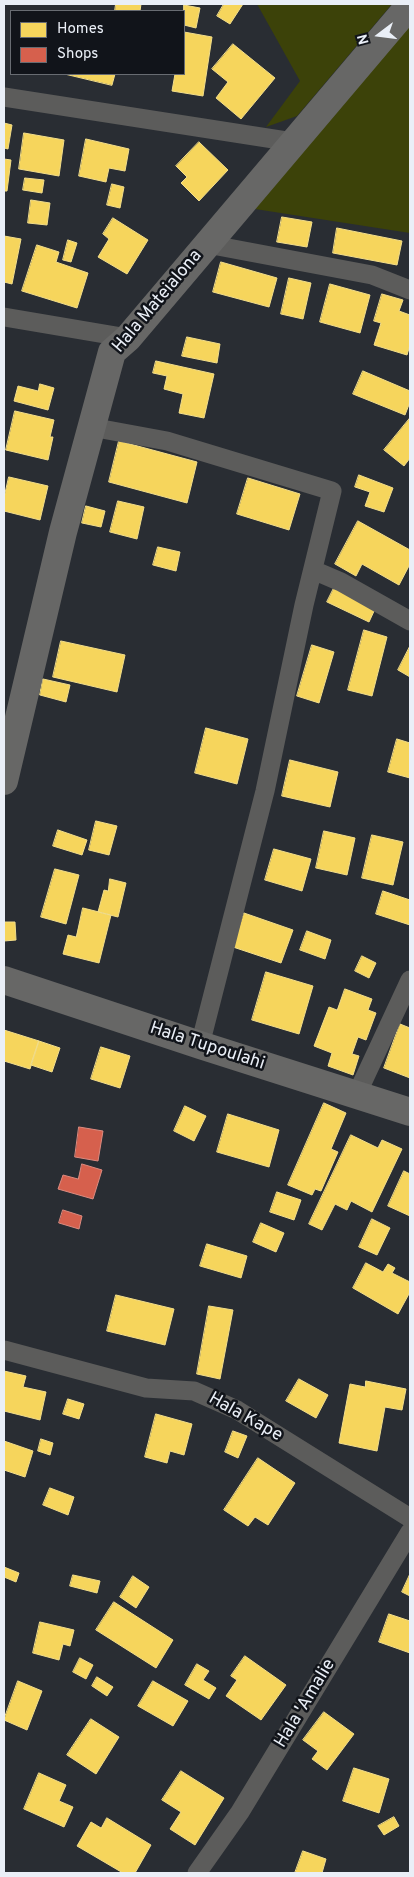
<!DOCTYPE html>
<style>
body{margin:0}
#map{position:relative;width:414px;height:1877px;overflow:hidden;background:#292d33;font-family:Overpass,sans-serif}
canvas{display:block}
.frame{position:absolute;inset:0;border:5px solid #eaeff7;pointer-events:none}
.legend{position:absolute;left:10px;top:10px;width:175px;height:65px;box-sizing:border-box;background:#11141a;border:1px solid #686c72;margin:0;padding:6px 9px;list-style:none;font-size:15px;color:#eaeff7}
.legend li{display:flex;align-items:center;gap:10px;height:25px}
.legend b{width:25px;border:1px solid #686c72}
.north{position:absolute;left:354px;top:10px;width:50px;height:50px;-webkit-text-stroke:4px #11141a;paint-order:stroke;rotate:255deg;font-size:14px;font-weight:700;line-height:20px;text-align:center;color:#eaeff7}
.north::after{content:'';display:block;margin:auto;width:18px;height:22px;background:#eaeff7;clip-path:polygon(50% 0,100% 100%,50% 72%,0 100%)}
</style>
<div id="map">
<canvas width="414" height="1877"></canvas>
<div class="frame"></div>
<ul class="legend">
<li><b style="height:14px;background:#f6d55c"></b>Homes</li>
<li><b style="height:14px;background:#d6604d"></b>Shops</li>
</ul>
<div class="north">N</div>
</div>
<script>
const ctx = document.querySelector('canvas').getContext('2d');
ctx.lineJoin = 'round';
function fillPath(path, color) { ctx.fillStyle = color; ctx.fill(path, 'evenodd'); }
function strokePath(path, color, width, dash) { ctx.strokeStyle = color; ctx.lineWidth = width; ctx.lineCap = dash ? 'butt' : 'round'; ctx.setLineDash(dash || []); ctx.stroke(path); }
function drawText(font, color, halo, rows, align = 'center') {
  ctx.font = font + ' Overpass,sans-serif'; ctx.lineWidth = 5; ctx.setLineDash([]); ctx.textBaseline = 'middle'; ctx.strokeStyle = halo; ctx.fillStyle = color; for (const [text, x, y, turn = 0] of rows) {
    ctx.save(); ctx.translate(x, y); ctx.rotate((+turn || 0) * Math.PI / 180); ctx.textAlign = isNaN(turn) ? turn : align; if (halo) ctx.strokeText(text, 0, 0); ctx.fillText(text, 0, 0); ctx.restore();
  }
}
const green = new Path2D(`
 M257 4H392L297 116 266 127 300 81Z
 M410 17V233L255 209Z`);
const homes = new Path2D(`
 M116 4H141L140 11H115Z
 M224 4H243L230 24 217 16Z
 M184 5 200 8 196 28 184 25Z
 M184 32 212 37 203 96 172 91 175 74H184Z
 M233 44 275 78 241 119 216 98 228 82 212 69Z
 M65 74H115L112 85Z
 M4 123 12 125 8 149 4 148Z
 M24 133 64 140 59 176 19 169Z
 M86 139 129 149 125 171 109 168 106 182 79 176Z
 M199 142 228 170 199 201 181 183 187 177 176 166Z
 M4 159 11 160 7 191H4Z
 M25 178 44 180 42 193 23 190Z
 M112 184 124 187 120 208 107 205Z
 M31 200 50 203 47 225 28 223Z
 M282 217 312 222 307 247 277 242Z
 M113 218 148 240 127 274 98 257 109 239 103 234Z
 M337 228 402 241 397 265 333 253Z
 M4 236 21 239 12 284 4 282Z
 M68 240 77 243 71 262 63 260Z
 M37 245 59 252 56 262 88 273 77 308 22 291Z
 M221 262 277 278 269 307 213 292Z
 M289 278 311 283 303 319 281 314Z
 M330 284 370 295 360 333 320 322Z
 M382 294 403 300 399 311 410 315V345L407 355 374 345 381 323 374 321Z
 M187 337 220 344 217 363 182 356Z
 M156 361 214 374 204 418 179 413 183 394 164 389 167 376 153 373Z
 M363 371 410 391V402L405 415 353 394Z
 M40 384 54 388 48 410 14 401 18 386 38 391Z
 M15 411 54 420 50 437H53L48 460 6 450Z
 M410 418V458L404 466 384 450Z
 M119 441 197 462 187 503 109 482Z
 M359 475 393 488 384 512 365 506 370 492 355 487Z
 M9 477 48 486 40 520 4 511V498Z
 M248 478 300 494 289 530 237 514Z
 M118 501 144 507 137 539 110 532Z
 M86 506 105 511 101 527 82 523Z
 M358 521 410 550V564L399 585 362 564 356 576 335 564Z
 M158 547 180 552 176 571 153 565Z
 M334 588 375 609 369 622 327 602Z
 M364 630 387 637 372 696 348 690Z
 M61 641 125 655 117 692 53 677Z
 M312 645 334 652 319 703 297 696Z
 M410 646V677L398 670Z
 M43 679 70 685 66 702 40 695Z
 M206 728 248 739 237 784 195 773Z
 M397 739 410 743V778L388 772Z
 M290 760 338 772 330 807 282 796Z
 M96 821 117 826 109 855 89 850Z
 M58 830 87 840 82 855 53 846Z
 M324 831 355 838 347 875 316 868Z
 M372 835 403 842 393 885 362 878Z
 M274 849 311 859 302 891 265 880Z
 M55 869 79 875 66 924 41 917Z
 M110 879 126 883 118 917 98 912 104 890 108 891Z
 M383 891 410 900V925L376 914Z
 M83 908 111 915 99 963 63 954 68 935 76 937Z
 M244 913 293 930 281 963 233 947Z
 M4 922H15L16 940 4 941Z
 M307 931 331 940 325 959 300 950Z
 M362 956 376 963 369 978 355 971Z
 M266 972 313 986 299 1034 252 1020Z
 M345 989 372 999 368 1010 376 1013 366 1040 358 1037 352 1054 359 1056 353 1075 328 1066 332 1053 314 1046 329 1007 337 1010Z
 M400 1024 410 1028V1078L384 1068Z
 M4 1030 39 1041 30 1069 4 1061Z
 M39 1041 60 1048 52 1072 31 1065Z
 M101 1047 130 1056 120 1088 91 1079Z
 M324 1103 346 1113 331 1149 338 1152 321 1191 315 1189 312 1195 288 1185Z
 M185 1106 206 1116 194 1141 174 1131Z
 M228 1114 279 1130 269 1167 217 1152Z
 M351 1135 378 1148 382 1140 402 1149 372 1212 351 1201 347 1210 335 1204 322 1230 309 1224Z
 M404 1171 410 1174V1216L388 1206Z
 M277 1192 301 1200 294 1220 270 1212Z
 M372 1219 390 1228 377 1255 359 1247Z
 M261 1223 284 1233 276 1252 253 1242Z
 M207 1244 247 1256 241 1278 200 1266Z
 M366 1263 383 1272 388 1264 395 1268 392 1273 410 1282V1292L398 1314 353 1288Z
 M116 1295 174 1309 165 1345 107 1331Z
 M209 1306 233 1310 220 1379 197 1374Z
 M4 1371 26 1376 23 1387 46 1392 40 1420 4 1411Z
 M299 1379 328 1395 316 1418 286 1401Z
 M366 1381 406 1389 402 1410 385 1407 377 1451 339 1443 350 1384 365 1387Z
 M68 1399 84 1404 79 1419 63 1414Z
 M156 1414 192 1424 184 1455 170 1451 167 1463 145 1457Z
 M233 1431 247 1436 238 1458 225 1452Z
 M41 1439 53 1443 50 1455 38 1451Z
 M4 1441 33 1451 25 1477 4 1470Z
 M258 1458 295 1483 268 1525 255 1517 248 1526 224 1510Z
 M50 1488 74 1497 68 1515 43 1505Z
 M4 1567 19 1573 16 1582 4 1577Z
 M410 1574V1596L402 1592Z
 M73 1575 100 1581 97 1593 70 1586Z
 M133 1576 149 1587 136 1608 120 1597Z
 M114 1602 173 1640 156 1668 96 1630Z
 M389 1614 410 1621V1653L379 1642Z
 M40 1622 74 1630 70 1646 63 1644 59 1660 33 1653Z
 M245 1656 286 1685 261 1720 226 1696 237 1680 231 1676Z
 M80 1658 93 1665 86 1679 73 1672Z
 M197 1664 209 1671 203 1680 216 1688 209 1699 185 1685Z
 M97 1677 113 1687 107 1696 92 1686Z
 M18 1681 42 1691 27 1730 4 1720Z
 M153 1681 188 1701 173 1726 138 1706Z
 M324 1712 354 1734 327 1770 312 1759 318 1751 303 1740Z
 M91 1719 119 1737 96 1774 67 1755Z
 M354 1768 389 1779 379 1813 343 1801Z
 M181 1771 224 1798 195 1845 170 1829 181 1812 162 1800Z
 M39 1773 66 1785 59 1801 73 1807 64 1827 24 1809Z
 M394 1817 399 1826 384 1835 378 1826Z
 M107 1818 151 1845 135 1873H123L77 1846 91 1822 101 1828Z
 M303 1851 326 1859 322 1873H295Z`);
const shops = new Path2D(`
 M79 1127 103 1131 98 1161 75 1157Z
 M82 1164 102 1170 93 1199 58 1189 63 1175 78 1179Z
 M63 1210 82 1216 79 1229 59 1223Z`);
const street = new Path2D(`
 M4 97 293 142
 M207 244 372 275 410 290
 M4 317 128 338
 M91 427 167 441 332 491 304 605 265 791 200 1045
 M313 570 341 582 410 621
 M357 1094 410 980
 M4 1350 146 1388 194 1391 237 1410 410 1518
 M197 1873 240 1812 410 1532`);
const secondary = new Path2D(`
 M4 781 63 532 112 352 128 338 410 5
 M4 980 200 1045 410 1112`);
const streetNames = [
 ["Hala Mateialona",158,302,-50],
 ["Hala Tupoulahi",207,1047,18],
 ["Hala Kape",245,1418,29],
 ["Hala 'Amalie",306,1704,-59]
];
fillPath(green, '#3c4209');
fillPath(homes, '#f6d55c');
strokePath(homes, '#f2dd8a', 1);
fillPath(shops, '#d6604d');
strokePath(shops, '#dc8b80', 1);
strokePath(street, '#5c5c5b', 19);
strokePath(secondary, '#676766', 28);
drawText('18px', '#eaeff7', '#11141a', streetNames);
</script>
